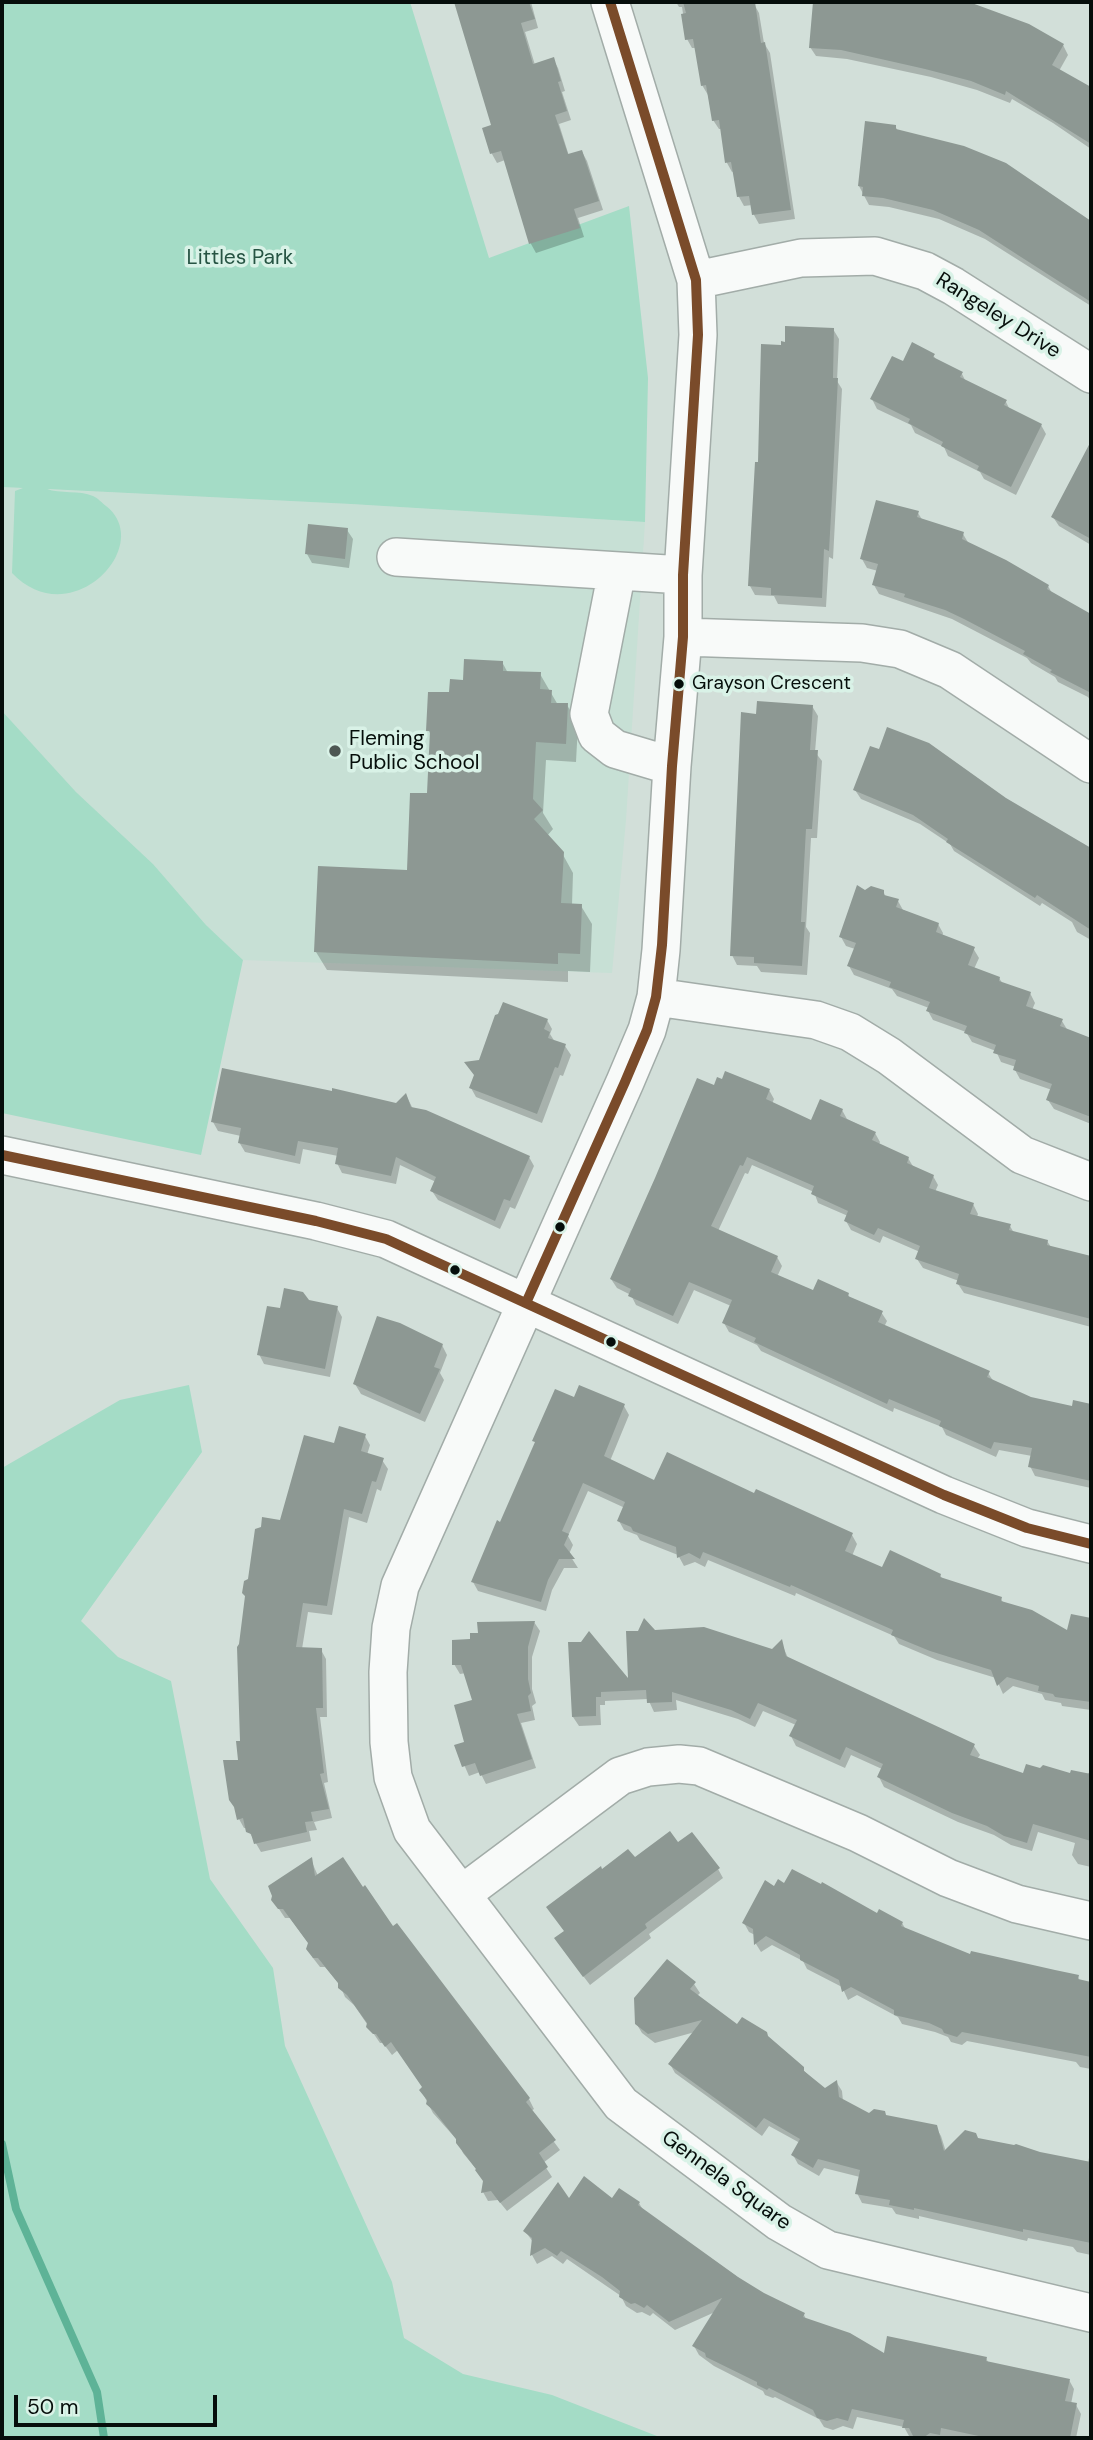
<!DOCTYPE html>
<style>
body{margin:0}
#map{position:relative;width:1093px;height:2440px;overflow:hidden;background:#d2dfd9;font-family:"DM Sans",sans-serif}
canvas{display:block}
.frame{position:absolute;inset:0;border:4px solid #060e0b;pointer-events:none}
.scale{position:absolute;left:14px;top:2395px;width:203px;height:32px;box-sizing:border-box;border:4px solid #060e0b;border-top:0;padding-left:9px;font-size:21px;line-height:24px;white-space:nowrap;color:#060e0b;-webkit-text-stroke:5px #d9f2e7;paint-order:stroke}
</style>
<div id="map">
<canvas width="1093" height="2440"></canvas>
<div class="frame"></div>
<div class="scale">50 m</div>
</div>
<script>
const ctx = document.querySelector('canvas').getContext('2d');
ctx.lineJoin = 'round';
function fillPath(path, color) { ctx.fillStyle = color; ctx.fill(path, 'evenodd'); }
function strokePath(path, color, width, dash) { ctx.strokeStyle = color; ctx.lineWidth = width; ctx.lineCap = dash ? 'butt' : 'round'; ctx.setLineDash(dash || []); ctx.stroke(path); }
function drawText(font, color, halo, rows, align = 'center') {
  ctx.font = font + ' "DM Sans",sans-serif'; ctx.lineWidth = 7; ctx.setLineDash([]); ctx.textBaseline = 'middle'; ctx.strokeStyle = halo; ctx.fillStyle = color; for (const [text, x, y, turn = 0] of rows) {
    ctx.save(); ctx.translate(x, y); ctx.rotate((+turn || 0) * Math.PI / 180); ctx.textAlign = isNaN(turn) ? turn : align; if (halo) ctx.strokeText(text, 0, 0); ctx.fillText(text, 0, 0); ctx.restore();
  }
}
const built = new Path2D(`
 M2 487 351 504 645 522 626 820 612 973 243 960 206 925 153 864 76 792 2 711Z`);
const green = new Path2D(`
 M2 2H410L489 258 629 206 648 378 645 522 351 504 47 489C59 494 80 490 93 496 98 498 102 503 106 506 156 545 71 635 12 573L15 491 23 488 2 487Z
 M2 711 76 792 153 864 206 925 243 960 201 1155 2 1113Z
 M189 1385 202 1452 81 1621 118 1657 171 1681 210 1879 273 1968 285 2046 392 2282 404 2338 463 2374 552 2395 662 2438H2V1468L120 1400Z`);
const shadow = new Path2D(`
 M455 2H531L538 28 525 32 535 65 553 59 558 68 565 91 562 92 571 120 559 124 569 156 582 152 587 161 603 210 578 218 584 237 536 253 531 244 505 160 497 163 492 154 484 129 493 126Z
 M676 2H750V4H754L759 13 764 43 770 53 795 219 759 224 754 215 752 205 744 206 739 197 735 171 732 172 727 163 722 129H719L713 120 708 95 702 85 696 48H692L687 39 682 7H679Z
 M815 2H961L1063 45 1068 55 1059 71 1090 88 1091 86V149L1053 123 1012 99 1010 103 977 90 931 77 847 59 816 56 810 47Z
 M895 126 898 131 1091 221V306L985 239 939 219 889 207 869 205 859 186Z
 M833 329 839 339 837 381 842 389 833 559 829 557 826 607 778 604 774 596 755 595 750 586 760 464 782 347Z
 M933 355 937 361 962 374 966 382 1006 402 1010 410 1041 425 1046 434 1016 495 984 479 980 472 948 456 944 447 915 433 911 425 877 409 872 399 903 364Z
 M1085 456 1091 459V545L1059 526 1053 517Z
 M918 513 923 521 963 534 969 544 1048 586 1053 595 1091 615V702L1088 697 1058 682 1055 677 1031 663 1027 658 952 619 879 594 874 585 878 571 867 568 862 559Z
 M347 530 353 539 349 568 312 563 307 554Z
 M502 662 508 673 540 674 558 705H567L578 724 576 762 546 760 543 813 553 829 547 836 562 853 573 873 572 905 581 906 592 924 590 972 568 971V982L327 970 316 952 408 872 429 795 432 736 428 730 451 694 465 681Z
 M812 706 818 716 815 752 822 761 817 838H811L806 927 810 933 807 975 761 972 757 966 737 965 732 955 758 716Z
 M855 790 1005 800 1091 850V940L1077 932 1072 922 1042 903 1040 906 954 851 950 844 920 824 861 799Z
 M883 891 886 897 898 901 903 910 938 924 943 933 942 937 973 948 979 958 974 969 999 978 1003 984 1030 993 1035 1003 1032 1010 1062 1021 1068 1031 1091 1040V1124L1054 1109 1048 1100 1052 1090 1020 1079 1015 1070 1016 1067 1001 1062 996 1051 972 1042 966 1032 933 1020 928 1011 929 1008 897 996 892 989 854 975 849 966 855 949 846 946 841 937 866 892Z
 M547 1020 552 1029 550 1034 555 1042 565 1046 571 1055 563 1076 560 1075 542 1123 476 1097 471 1088 480 1061Z
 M715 1087 769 1090 774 1099 772 1104 812 1123 842 1110 847 1119 875 1133 880 1142 879 1145 908 1158 914 1168 933 1176 938 1185 935 1192 973 1204 978 1214 977 1217 1010 1226 1014 1233 1047 1241 1051 1247 1089 1258 1091 1255V1327L964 1293 958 1284 959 1281 923 1268 917 1259 920 1252 883 1236 880 1243 851 1230 846 1221 848 1216 818 1203 814 1192 752 1165 748 1174 745 1173 718 1231 777 1257 782 1266 777 1277 814 1292 848 1294 850 1299 881 1312 887 1321 884 1327 988 1373 994 1382 1030 1399 1073 1408 1074 1402 1091 1406V1488L1035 1476 1030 1466 1032 1456 999 1450 996 1457 946 1435 942 1427 894 1408 893 1412 761 1351 757 1345 729 1332 724 1323 731 1306 694 1290 678 1324 636 1305 631 1295 617 1288 611 1279Z
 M406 1095 413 1109 529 1157 534 1166 515 1209 510 1207 500 1229 438 1200 432 1191 436 1182 400 1165 396 1184 342 1173 337 1163 338 1156 303 1149 300 1164 245 1152 239 1142 241 1136 218 1131 213 1122 396 1105Z
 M308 1301 337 1308 342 1317 330 1377 264 1364 259 1354 282 1310Z
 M442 1345 447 1355 440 1373 444 1380 425 1422 361 1394 355 1384Z
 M575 1399 624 1406 629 1415 610 1461 655 1483 755 1496 852 1535 857 1544 852 1556 883 1569 940 1575 943 1580 1001 1599 1004 1604 1068 1633 1072 1616 1091 1620V1710L1062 1706 1061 1703 1045 1700 1042 1694 1013 1686 1003 1694 996 1678 937 1660 899 1644 894 1636 796 1593 795 1596 708 1560 705 1567 695 1562 684 1566 678 1555 640 1540 637 1535 624 1530 619 1521 625 1508 588 1491 568 1536 573 1545 569 1554 578 1568H564L552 1590 546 1611 478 1591 473 1582 501 1524Z
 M365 1436 370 1445 367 1455 382 1460 388 1469 381 1491 377 1489 367 1523 349 1517 332 1615 308 1612 302 1649 321 1650 326 1659 327 1717H320L328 1782 324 1783 332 1818 314 1822 317 1830 309 1831 311 1841 261 1852 247 1828H244L239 1819 250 1580 281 1522 335 1445Z
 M534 1622 540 1631 532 1657V1689L536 1703 532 1706 535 1720 521 1723 536 1768 486 1784 480 1772 469 1776 456 1746 466 1743 474 1701 466 1673 460 1674 454 1664 472 1641Z
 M654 1632 772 1651 781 1642 788 1658 974 1746 980 1755 977 1759 1024 1776 1087 1775 1091 1770V1867L1078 1864 1072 1855 1075 1843 1038 1832 1032 1851 1011 1845 994 1835 958 1822 884 1787 879 1777 882 1769 851 1755 845 1768 796 1746 791 1736 796 1725 763 1711 755 1727 738 1719 676 1700 677 1710 654 1712 648 1699 605 1701V1705H600L601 1725 579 1726 573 1717 569 1644 631 1683Z
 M678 1845 718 1869 723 1878 649 1934 651 1938 590 1985 562 1948 565 1932 548 1908 602 1872Z
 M311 1860 318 1876 393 1929 529 2099 534 2109 531 2111 560 2150 543 2163 552 2177 507 2211 498 2200 488 2201 483 2192 484 2182 477 2170 463 2153 458 2141 433 2113 421 2090 424 2088 398 2050 392 2055 383 2043H380L354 2005 345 1997 340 1985 325 1967H320L313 1958 308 1949 309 1944 290 1918H285L273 1900Z
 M775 1888 902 1923 906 1930 971 1957 1078 1977 1080 1981 1091 1983V2069L1080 2067 1076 2062 967 2041 962 2045 951 2042 948 2037 935 2032 902 2024 898 2017 857 1995 848 2000 842 1987 807 1969 803 1961 772 1945 761 1952 756 1944 755 1935 749 1932 744 1923Z
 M694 1984 700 1993 697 1996 737 2026 770 2040 825 2090 837 2083 842 2091 843 2101 869 2115 935 2126 941 2136 946 2152 978 2140 1088 2163 1089 2158H1091V2255L1077 2252 1073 2247 1028 2238 1027 2241 919 2216V2219L896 2214 892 2208 862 2203 857 2193 860 2177 824 2168 819 2176 798 2164 793 2155 800 2143 769 2126 762 2136 675 2073 670 2064 695 2032 655 2043 642 2033 636 2023Z
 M612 2200 639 2203 643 2210 763 2295 804 2315 807 2321 885 2355 986 2358 989 2364 1069 2380 1074 2389 1071 2404 1076 2405 1081 2414 1076 2438H916L909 2436 904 2427 857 2417 853 2429 843 2426 833 2430 824 2427 819 2419 775 2397 773 2398 765 2395 763 2391 714 2366 699 2355 694 2346 715 2312 675 2330 653 2313 650 2316 642 2312 637 2313 626 2306 621 2296 567 2259 563 2264 552 2256 537 2264 532 2255 533 2242 525 2231 568 2201Z`);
const stream = new Path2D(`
 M2 2144 16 2209 97 2392 104 2438`);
const building = new Path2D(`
 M454 2H529L535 19 521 23 533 64 554 57 561 81 558 82 567 111 555 115 568 154 582 150 599 201 574 209 580 228 529 244 501 151 490 154 482 128 491 125Z
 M683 2H755L761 43 765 42 791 210 752 215 749 196 737 197 731 162 725 163 719 120 712 121 706 85 701 86 693 39 685 40 681 14 686 13Z
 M813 2H969L1029 24 1064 44 1052 65 1091 87V144L1006 91 1005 95 971 81 925 69 841 50 809 48Z
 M865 121 896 125V129L964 146 1006 163 1091 221V302L979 230 933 210 883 198 862 196 863 187 858 186Z
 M785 326 834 328 833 378H838L832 497 829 551 824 549 822 598 771 595V588L748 586 755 462H758L761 344 781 345V341L785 342Z
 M912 342 935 354 933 357 963 372 960 377 1007 400 1004 405 1042 424 1011 487 977 470 979 466 941 446 943 442 908 423 910 419 870 399 892 356 903 361Z
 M1091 441V539L1051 517Z
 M876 500 919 511 917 517 964 532 962 539 1006 560 1049 585 1047 589 1091 614V693L1050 672 1052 670 1023 654 1025 651 964 619 945 610 904 597 905 594 872 585 878 564 860 559Z
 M308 524 348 528 345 559 305 554Z
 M464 659 503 661V671L541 672 540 689 552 690 551 703H568L566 744 536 742 533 799 543 810 534 819 564 852 561 903 582 904 580 954 558 953V964L314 952 318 866 407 870 410 793H427L430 731H426L428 692H449L450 679 463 680Z
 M757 701 813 705 810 750H818L812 829H806L801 922H805L802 966 754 963V957L730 956 741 712 756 714Z
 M887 727 929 743 1006 798 1091 848V930L1037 895 1035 898 946 842 948 839 913 815 853 790 870 746 879 749Z
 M857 885 865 890 871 886 884 890V895L899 899 896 907 939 923 936 932 975 947 968 965 1000 977 999 981 1031 992 1026 1006 1063 1019 1060 1026 1091 1038V1117L1046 1100 1052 1084 1013 1070 1016 1060 993 1053 996 1045 964 1033 967 1026 926 1011 930 1002 889 987 891 982 847 966 856 943 839 937Z
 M503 1002 548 1019 544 1029 550 1032 548 1038 566 1044 558 1068 555 1067 537 1114 469 1088 474 1075 464 1062 479 1060 495 1015 498 1014Z
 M222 1068 332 1091V1088L396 1103 406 1093 411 1107 426 1110 530 1156 510 1201 504 1199 495 1221 430 1191 436 1177 396 1157 391 1176 335 1164 338 1148 298 1141 295 1156 238 1143 241 1128 211 1122Z
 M725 1071 770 1089 766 1099 811 1120 820 1099 843 1109 840 1116 876 1132 872 1140 909 1157 907 1163 934 1175 929 1188 974 1203 970 1214 1011 1224 1009 1230 1048 1240 1047 1245 1091 1256V1319L956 1284 959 1274 915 1259 920 1246 878 1228 874 1235 844 1221 848 1211 811 1194 814 1186 747 1157 743 1166 740 1165 711 1226 778 1256 771 1272 813 1290 818 1279 849 1293 848 1296 883 1311 878 1322 990 1371 987 1377 1031 1397 1072 1406 1073 1400 1091 1404V1481L1028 1467 1032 1448 994 1442 991 1449 939 1426 941 1421 889 1399 887 1404 754 1342 756 1338 722 1323 732 1300 689 1282 673 1316 628 1296 631 1289 610 1279 655 1178 697 1078 714 1085 717 1077 722 1079Z
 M284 1288 303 1292 309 1300 338 1306 325 1369 257 1355 267 1306 280 1308Z
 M377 1316 400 1323 443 1344 434 1367 440 1369 420 1414 353 1384Z
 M579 1385 625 1404 604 1456 654 1480 667 1452 754 1493 756 1489 853 1533 845 1551 882 1567 890 1550 941 1574 940 1577 1002 1597 1001 1601 1032 1610 1067 1630 1071 1614 1091 1618V1702L1055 1697 1053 1694 1038 1691 1039 1686 1007 1677 997 1686 991 1670 930 1651 891 1635 893 1630 791 1585 790 1587 703 1552 700 1559 689 1553 677 1558 676 1547 633 1531 631 1527 617 1521 625 1502 583 1483 562 1531 569 1534 564 1545 575 1559H559L548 1580 541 1602 471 1582 497 1520 500 1522 535 1442 532 1441 555 1389 574 1397Z
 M339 1426 366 1434 361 1451 384 1458 376 1482 372 1481 362 1514 344 1509 327 1606 303 1603 296 1647 322 1648 323 1708H316L324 1773 320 1774 329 1809 311 1812 313 1821 305 1822 307 1832 254 1844 251 1834 246 1832 243 1818 237 1820 234 1807 229 1800 223 1760H238L236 1741H240L237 1647 239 1644 245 1596 242 1593 244 1581 248 1579 255 1529 261 1527 262 1517 280 1520 304 1435 334 1443Z
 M644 1618 655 1630 704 1627 772 1649 782 1639 786 1656 975 1744 970 1755 1023 1773 1026 1764 1040 1768 1043 1765 1070 1773 1071 1770 1091 1774V1841L1033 1824 1027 1843 1004 1836 987 1826 952 1813 877 1777 883 1764 846 1747 840 1760 789 1736 797 1720 758 1703 750 1719 731 1710 672 1692V1702L647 1703 646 1690 601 1692V1697H596V1716L572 1717 568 1642H581L589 1631 628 1678 626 1631H638Z
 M535 1621 528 1647V1679L531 1693 528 1696 531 1711 517 1714 532 1759 480 1776 475 1763 462 1767 454 1745 464 1742 454 1705 472 1700 461 1665H452V1640L470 1639V1633H478L477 1622Z
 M670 1831 678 1842 692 1832 720 1868 645 1924 647 1928 583 1977 554 1938 564 1931 546 1907 601 1866 602 1869 628 1849 635 1857Z
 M312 1857 315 1876 343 1857 363 1887 365 1885 393 1926 397 1923 530 2098 526 2102 556 2140 539 2153 548 2167 500 2203 491 2191 481 2193 483 2181 475 2170 476 2169 456 2143V2139L434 2111 426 2104 427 2100 419 2090 422 2087 391 2042 385 2047 376 2034H373L366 2027 367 2023 347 1995 338 1988V1983L318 1958H313L306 1949 308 1943 283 1909H278L271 1900 272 1896 268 1886Z
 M792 1869 821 1884 822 1882 877 1913 879 1909 903 1922 901 1926 970 1954 971 1951 1055 1970 1079 1975 1078 1979 1091 1982V2057L962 2032 957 2037 944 2033 942 2029 929 2023 894 2015V2010L851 1987 842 1992 839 1980 800 1960V1955L766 1936 754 1945 753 1929 742 1923 765 1880 774 1886 778 1879 784 1883Z
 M667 1959 696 1982 690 1989 737 2024 742 2017 767 2032 768 2036 804 2067V2071L825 2088 837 2080 839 2097 869 2113 874 2109 885 2111 886 2115 937 2125 944 2151 965 2130 976 2133 978 2138 1014 2145 1016 2144 1040 2152 1091 2162V2243L1023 2229V2232L914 2208V2210L889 2205 890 2200 855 2194 860 2170 818 2159 813 2168 791 2155 800 2139 764 2118 756 2128 668 2064 702 2020 648 2034 635 2024 634 1998Z
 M584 2176 612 2198 619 2188 640 2202 638 2205 738 2277 764 2293 805 2313 803 2317 850 2333 884 2353 887 2336 987 2357 986 2361 1070 2379 1065 2401 1077 2403 1070 2438H988L941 2428 940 2435 930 2433 923 2438H914L909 2428H902L904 2420 852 2409 848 2421 837 2418 827 2421 817 2418 813 2410 769 2388 767 2390 757 2385V2382L706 2357 705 2353 692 2346 722 2298 669 2322 647 2305 644 2308 635 2303 631 2304 619 2297 620 2291 602 2277 561 2251 557 2256 545 2248 530 2256 532 2238 523 2231 558 2182 569 2198Z`);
const minor = new Path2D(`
 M610 2 696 280 698 335 683 575V637L672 766 661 950 656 997 647 1030 625 1082 400 1586 391 1628 388 1672 389 1742 393 1777 412 1830 621 2104 779 2222 828 2250 1091 2313
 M696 280 801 258 875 256 925 271 953 286 1091 374
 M396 557 683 575
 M617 571 589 714 597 735 615 749 672 766
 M683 637 862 643 900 649 950 670 1091 764
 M656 997 816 1020 850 1032 889 1056 1022 1155 1091 1182
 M2 1155 316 1221 386 1239 944 1495 1027 1528 1091 1544
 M462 1894 620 1776 648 1767 679 1764 699 1766 858 1833 948 1878 1017 1904 1091 1921`);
const bus1 = new Path2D(`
 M2 1155 316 1221 386 1239 944 1495 1027 1528 1091 1544
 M526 1303 625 1082 647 1030 656 997 662 945 672 766 683 637V575L698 335 696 280 610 2`);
const markers = [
 [679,684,6,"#060e0b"],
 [335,751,7,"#4d5753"],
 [560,1227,6,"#060e0b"],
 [455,1270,6,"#060e0b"],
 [611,1342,6,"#060e0b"]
];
const busNames = [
 ["Grayson Crescent",692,684]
];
const parkNames = [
 ["Littles Park",240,258]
];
const streetNames = [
 ["Rangeley Drive",998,316,32],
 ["Gennela Square",726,2181,36]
];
const poiNames = [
 ["Fleming",349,739],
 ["Public School",349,763]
];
fillPath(built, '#c7e0d5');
fillPath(green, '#a4dcc6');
fillPath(shadow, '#0003');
strokePath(stream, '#5eb397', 8);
fillPath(building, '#8d9893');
strokePath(minor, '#a2aca8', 40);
strokePath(minor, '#f8faf9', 37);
strokePath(bus1, '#7a4b2a', 10);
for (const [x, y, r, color] of markers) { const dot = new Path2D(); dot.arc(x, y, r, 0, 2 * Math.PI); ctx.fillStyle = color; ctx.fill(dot); strokePath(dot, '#d9f2e7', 2.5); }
drawText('19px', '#060e0b', '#d9f2e7', busNames, 'left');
drawText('21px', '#265443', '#d9f2e7', parkNames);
drawText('21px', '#060e0b', '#d9f2e7', streetNames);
drawText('21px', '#060e0b', '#d9f2e7', poiNames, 'left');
</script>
